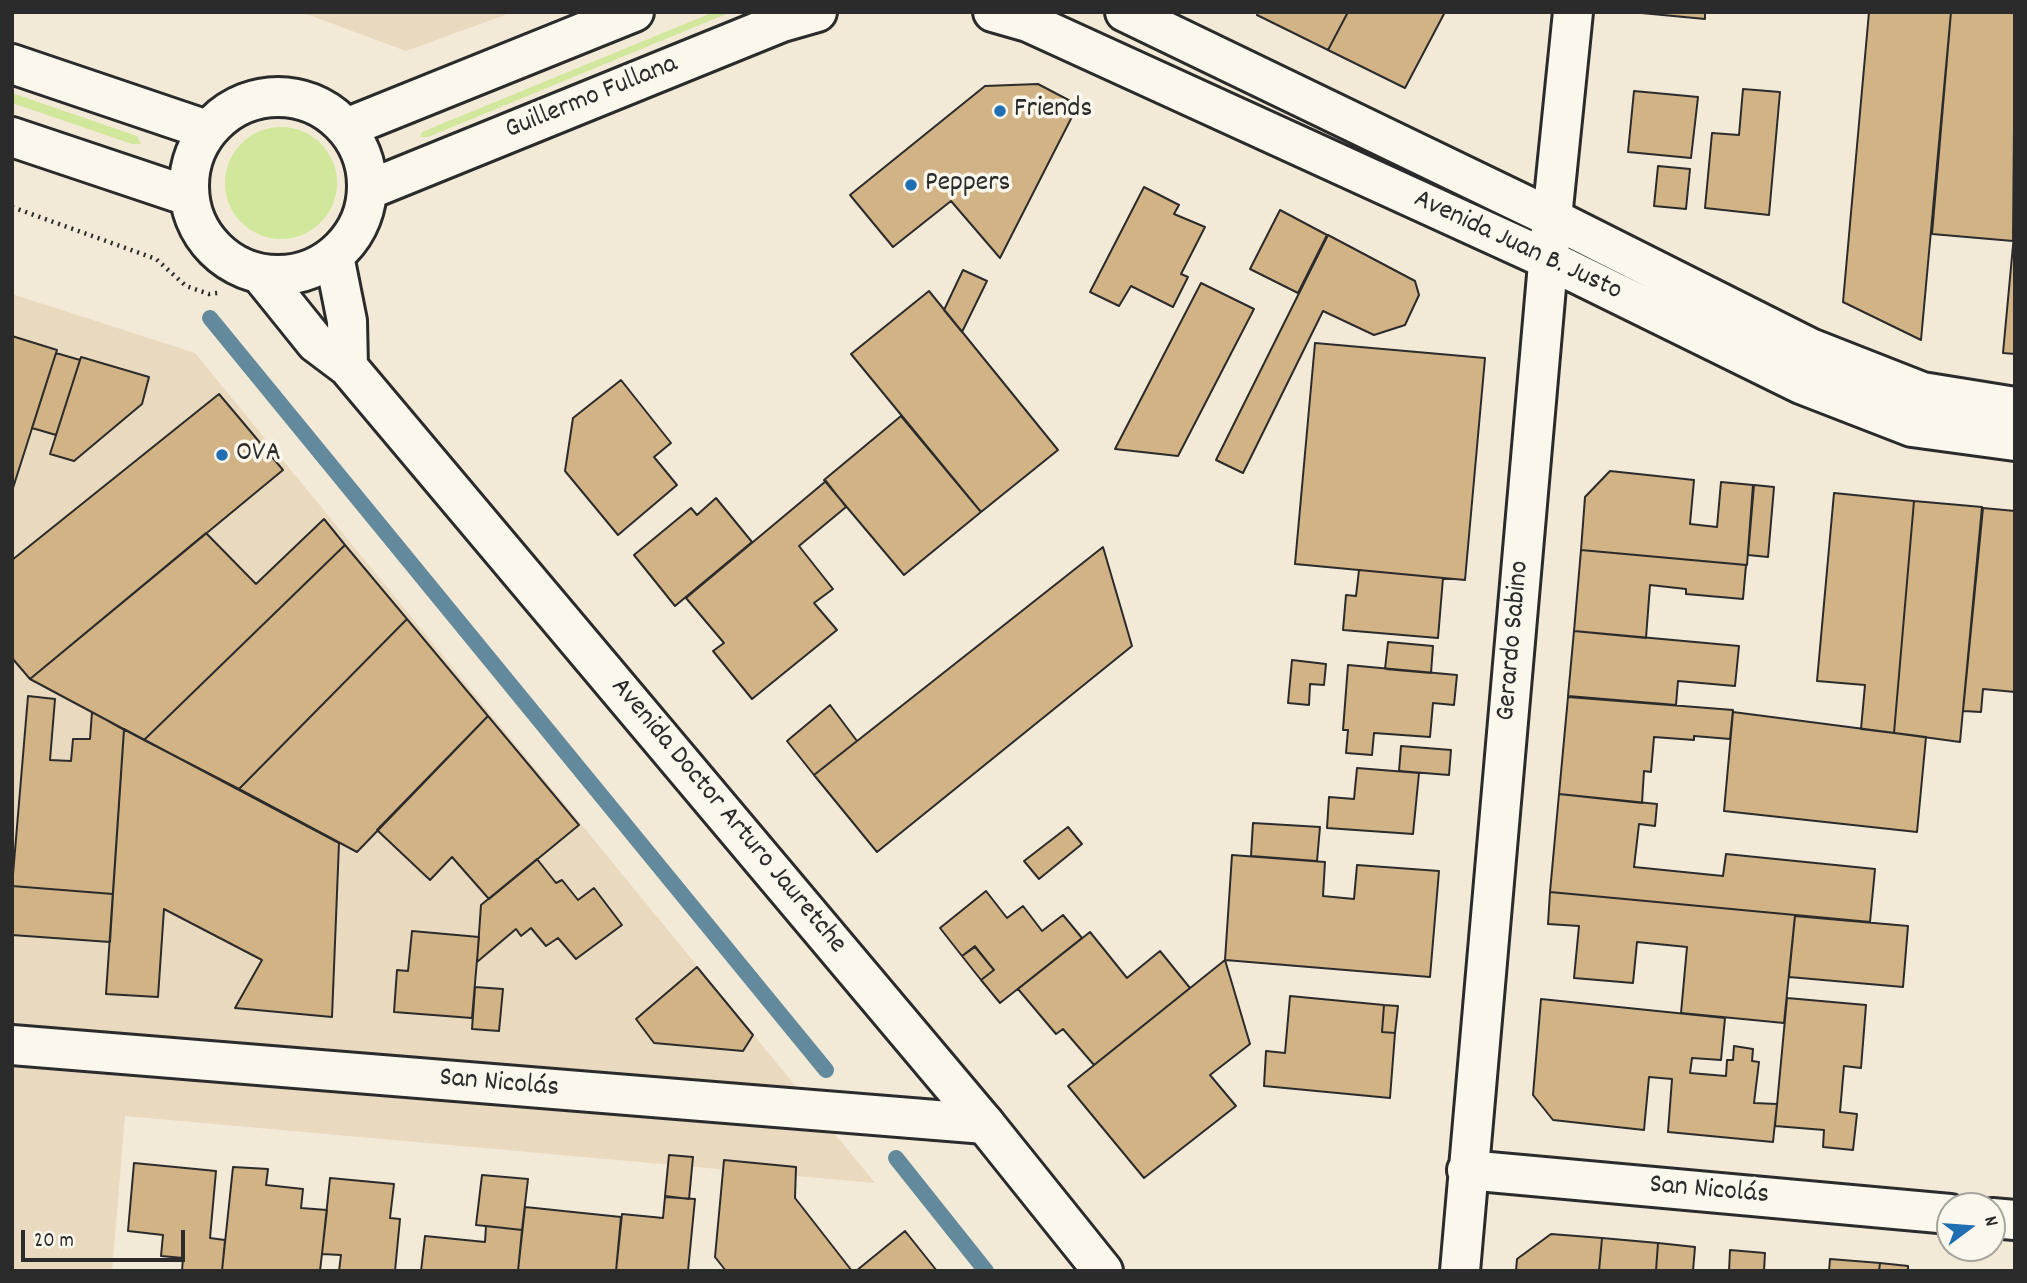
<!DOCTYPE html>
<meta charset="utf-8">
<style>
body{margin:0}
#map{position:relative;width:2027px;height:1283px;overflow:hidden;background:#f3e9d7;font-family:Dekko,sans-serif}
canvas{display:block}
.frame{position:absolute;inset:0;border:14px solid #2b2b2b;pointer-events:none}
.north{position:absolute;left:1936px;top:1192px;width:70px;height:70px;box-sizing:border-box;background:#fbf7ec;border:2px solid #a8a59f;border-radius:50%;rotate:74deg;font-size:19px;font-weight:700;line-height:28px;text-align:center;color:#2b2b2b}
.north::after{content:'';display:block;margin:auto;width:24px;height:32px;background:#1f6fb2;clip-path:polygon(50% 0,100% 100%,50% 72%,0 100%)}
.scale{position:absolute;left:21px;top:1230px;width:164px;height:32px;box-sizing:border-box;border:4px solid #2b2b2b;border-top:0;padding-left:9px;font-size:21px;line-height:24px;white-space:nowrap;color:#2b2b2b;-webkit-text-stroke:5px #fbf7ec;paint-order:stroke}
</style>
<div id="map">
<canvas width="2027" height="1283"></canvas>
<div class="frame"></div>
<div class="north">N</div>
<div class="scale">20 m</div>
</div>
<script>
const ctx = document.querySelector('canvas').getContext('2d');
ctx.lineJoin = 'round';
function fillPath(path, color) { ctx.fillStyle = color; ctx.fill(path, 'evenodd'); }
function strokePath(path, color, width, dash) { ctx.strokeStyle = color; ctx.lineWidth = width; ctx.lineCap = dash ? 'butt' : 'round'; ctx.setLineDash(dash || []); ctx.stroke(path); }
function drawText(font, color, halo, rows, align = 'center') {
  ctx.font = font + ' Dekko,sans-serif'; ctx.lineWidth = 7; ctx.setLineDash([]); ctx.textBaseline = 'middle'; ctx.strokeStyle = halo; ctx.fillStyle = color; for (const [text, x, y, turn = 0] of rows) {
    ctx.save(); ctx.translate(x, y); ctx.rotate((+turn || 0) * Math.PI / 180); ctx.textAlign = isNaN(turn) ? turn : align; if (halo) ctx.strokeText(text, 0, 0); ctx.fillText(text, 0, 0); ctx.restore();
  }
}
const built = new Path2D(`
 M301 12H513L406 51Z
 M12 294 195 353 875 1183 125 1116 112 1271H12Z`);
const green = new Path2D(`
 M714 12H731L428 137H420L422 132Z
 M12 93 137 136 141 144H132L12 103Z
 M225 183a56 56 0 1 1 112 0a56 56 0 1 1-112 0Z`);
const stream = new Path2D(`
 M210 318 826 1070
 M896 1158 986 1271`);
const building = new Path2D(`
 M1258 12H1348L1328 50 1257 15Z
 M1348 12H1445L1405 88 1328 50Z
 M1631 12H1705V19Z
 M1869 12H1951L1921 340 1843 302Z
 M1951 12H2015L2013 241 1932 234Z
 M1038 84 1078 105 1000 258 951 201 893 247 850 195 985 86Z
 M1743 89 1780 92 1769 215 1705 208 1712 133 1739 135Z
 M1634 91 1698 97 1691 158 1628 152Z
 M1658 166 1690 169 1686 209 1654 206Z
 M1144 187 1179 205 1174 214 1205 227 1181 274 1188 277 1173 307 1131 286 1119 306 1090 292Z
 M1280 210 1327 235 1298 293 1250 269Z
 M2015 224V354L2003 353Z
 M1328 235 1415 281 1419 295 1405 325 1374 335 1323 311 1243 473 1216 460Z
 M963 270 987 281 962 332 944 310Z
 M1201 283 1254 309 1178 456 1115 449Z
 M929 291 1058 450 981 512 851 354Z
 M12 336 57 350 12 491Z
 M1315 343 1485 358 1465 580 1295 564Z
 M56 353 80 360 56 435 32 428Z
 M81 357 149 377 142 404 74 461 50 454Z
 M621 380 671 443 654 457 677 485 618 535 565 471 573 418Z
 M219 394 283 470 30 679 12 658V560Z
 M901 416 981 512 904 575 824 480Z
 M1610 471 1694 480 1690 524 1717 527 1721 482 1753 485 1747 565 1581 550 1585 497Z
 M826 481 846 507 799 546 833 589 814 603 837 630 752 699 713 651 724 643 686 598Z
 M1754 485 1774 487 1768 557 1748 555Z
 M1834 493 1914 501 1894 733 1861 729 1865 685 1817 681Z
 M716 498 752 542 675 606 634 555 691 508 697 515Z
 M1914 501 1982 507 1960 742 1894 733Z
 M1983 508 2015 511V692L1983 689 1981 712 1963 711Z
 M324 519 345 545 144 740 30 679 206 533 256 584Z
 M345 545 407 619 239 789 144 740Z
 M1103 547 1132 646 877 852 814 775Z
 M1581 550 1746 565 1743 599 1686 594V589L1650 585 1646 638 1574 631Z
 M1359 570 1443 578 1438 638 1343 630 1346 595 1356 596Z
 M407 619 488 716 357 852 239 789Z
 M1574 631 1739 646 1735 686 1678 681 1676 705 1568 696Z
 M1388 642 1433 646 1431 673 1385 669Z
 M1292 660 1326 664 1324 685 1310 684 1309 705 1288 703Z
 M1348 665 1457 675 1454 705 1433 703 1430 737 1374 733 1372 755 1346 753 1348 730H1343Z
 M28 696 55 699 50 760 71 761 73 739H90L92 712 124 730 113 894 12 886Z
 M1568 697 1733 710 1730 739 1694 736V740L1654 737 1651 772 1644 771 1642 803 1559 794Z
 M830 705 857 741 814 775 787 741Z
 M1733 712 1926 737 1917 832 1724 811Z
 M488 716 579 825 489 899 452 857 430 880 377 830Z
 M124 729 339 843 332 1017 235 1008 262 960 164 909 158 997 106 994Z
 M1401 746 1451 750 1449 775 1399 771Z
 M1357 768 1419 773 1413 834 1327 828 1329 797 1354 799Z
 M1559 794 1657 804 1655 826 1639 824 1634 867 1723 876 1726 854 1875 869 1870 922 1550 892Z
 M1253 823 1320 827 1317 861 1251 856Z
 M1068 827 1082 844 1039 879 1024 861Z
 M1232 855 1325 862 1323 896 1354 899 1357 865 1439 871 1430 977 1225 960Z
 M537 859 556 883 562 880 578 900 594 888 622 925 576 959 558 938 546 946 531 928 521 936 516 929 477 962 481 905Z
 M12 886 113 894 110 942 12 935Z
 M986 891 1007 918 1023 906 1042 931 1063 915 1082 938 1000 1003 981 980 994 970 975 946 962 956 940 928Z
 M1550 892 1795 915 1784 1023 1681 1013 1687 947 1637 942 1633 983 1574 978 1579 926 1548 924Z
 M1795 916 1908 926 1903 987 1789 977Z
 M412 931 479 937 472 1018 394 1012 397 970 408 971Z
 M1090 932 1127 978 1160 951 1190 988 1094 1065 1063 1029 1056 1034 1018 989Z
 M975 947 994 970 981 980 962 956Z
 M1225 960 1250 1044 1210 1075 1236 1106 1144 1178 1068 1086Z
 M697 967 753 1035 743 1051 654 1043 636 1019Z
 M475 987 503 989 499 1031 472 1029Z
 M1290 996 1384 1005 1382 1032 1395 1033 1390 1098 1264 1086 1266 1051 1285 1053Z
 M1787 998 1866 1005 1861 1068 1844 1066 1840 1112 1857 1114 1853 1150 1823 1147 1824 1130 1775 1126Z
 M1541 999 1725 1018 1721 1060 1692 1058 1690 1073 1726 1076 1727 1060H1733L1734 1046 1753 1049 1752 1061 1759 1062 1754 1103 1777 1104 1773 1142 1668 1132 1672 1079 1649 1077 1644 1130 1553 1120 1533 1095Z
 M1384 1005 1398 1006 1395 1033 1382 1032Z
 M669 1155 693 1157 689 1199 665 1196Z
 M724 1160 796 1167 795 1198 852 1271H726L715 1257Z
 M134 1163 216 1171 210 1238 225 1240 222 1271H182L183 1258 161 1256 163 1235 128 1231Z
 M233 1167 268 1169 266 1185 303 1189 301 1208 327 1210 320 1271H222Z
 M482 1175 528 1179 522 1230 476 1225Z
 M330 1178 394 1184 390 1218 400 1219 395 1271H339L341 1255 322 1254Z
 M665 1197 695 1199 688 1271H616L622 1214 663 1218Z
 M525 1207 621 1217 616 1271H518Z
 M486 1226 522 1230 518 1271H421L425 1236 485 1242Z
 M905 1231 937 1271H856Z
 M1551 1234 1602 1238 1599 1271H1516L1517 1259Z
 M1602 1238 1658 1243 1656 1271H1599Z
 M1658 1243 1695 1247 1693 1271H1656Z
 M1730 1250 1765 1253 1764 1271H1729Z
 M1830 1259 1880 1263 1879 1271H1829Z
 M1880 1263 1908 1266V1271H1879Z`);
const path = new Path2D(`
 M12 207 156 259 186 286 209 294 218 293`);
const minor = new Path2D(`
 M12 1045 985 1124
 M1467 1170 1950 1214
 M1992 1218 2015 1220
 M1460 1271 1552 218 1573 12`);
const major = new Path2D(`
 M993 12 1028 22 1549 260 1801 384 1912 427 2015 441
 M1125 12 1552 218 1810 348 1922 392 2015 407
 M12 64 207 130
 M189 186a89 89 0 1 1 178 0a89 89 0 1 1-178 0Z
 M346 128 634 12
 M12 137 188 196
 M368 190 782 22 817 12
 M334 256 347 321 348 367
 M262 276 316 343 348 367 985 1124 1103 1271`);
const markers = [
 [1000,111,7,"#1f6fb2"],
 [911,185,7,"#1f6fb2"],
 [222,455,7,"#1f6fb2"]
];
const streetNames = [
 ["Guillermo Fullana",592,99,-22],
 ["Avenida Juan B. Justo",1517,247,25],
 ["Gerardo Sabino",1515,641,-85],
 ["Avenida Doctor Arturo Jauretche",727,817,50],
 ["San Nicolás",499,1085,5],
 ["San Nicolás",1709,1192,5]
];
const poiNames = [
 ["Friends",1014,111],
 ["Peppers",925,185],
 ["OVA",236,455]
];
fillPath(built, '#e9d9be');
fillPath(green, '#d1e79c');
strokePath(stream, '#628a9c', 16);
fillPath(building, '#d1b385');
strokePath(building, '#2b2b2b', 2);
strokePath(minor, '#2b2b2b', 44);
strokePath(major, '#2b2b2b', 44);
strokePath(path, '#2b2b2b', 4.5, [2, 5]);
strokePath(minor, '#fbf7ec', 38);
strokePath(major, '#fbf7ec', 38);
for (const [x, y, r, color] of markers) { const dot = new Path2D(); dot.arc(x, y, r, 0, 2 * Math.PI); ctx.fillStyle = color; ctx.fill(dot); strokePath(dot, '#fbf7ec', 2.5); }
drawText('28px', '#2b2b2b', '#fbf7ec', streetNames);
drawText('28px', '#2b2b2b', '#fbf7ec', poiNames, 'left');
</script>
